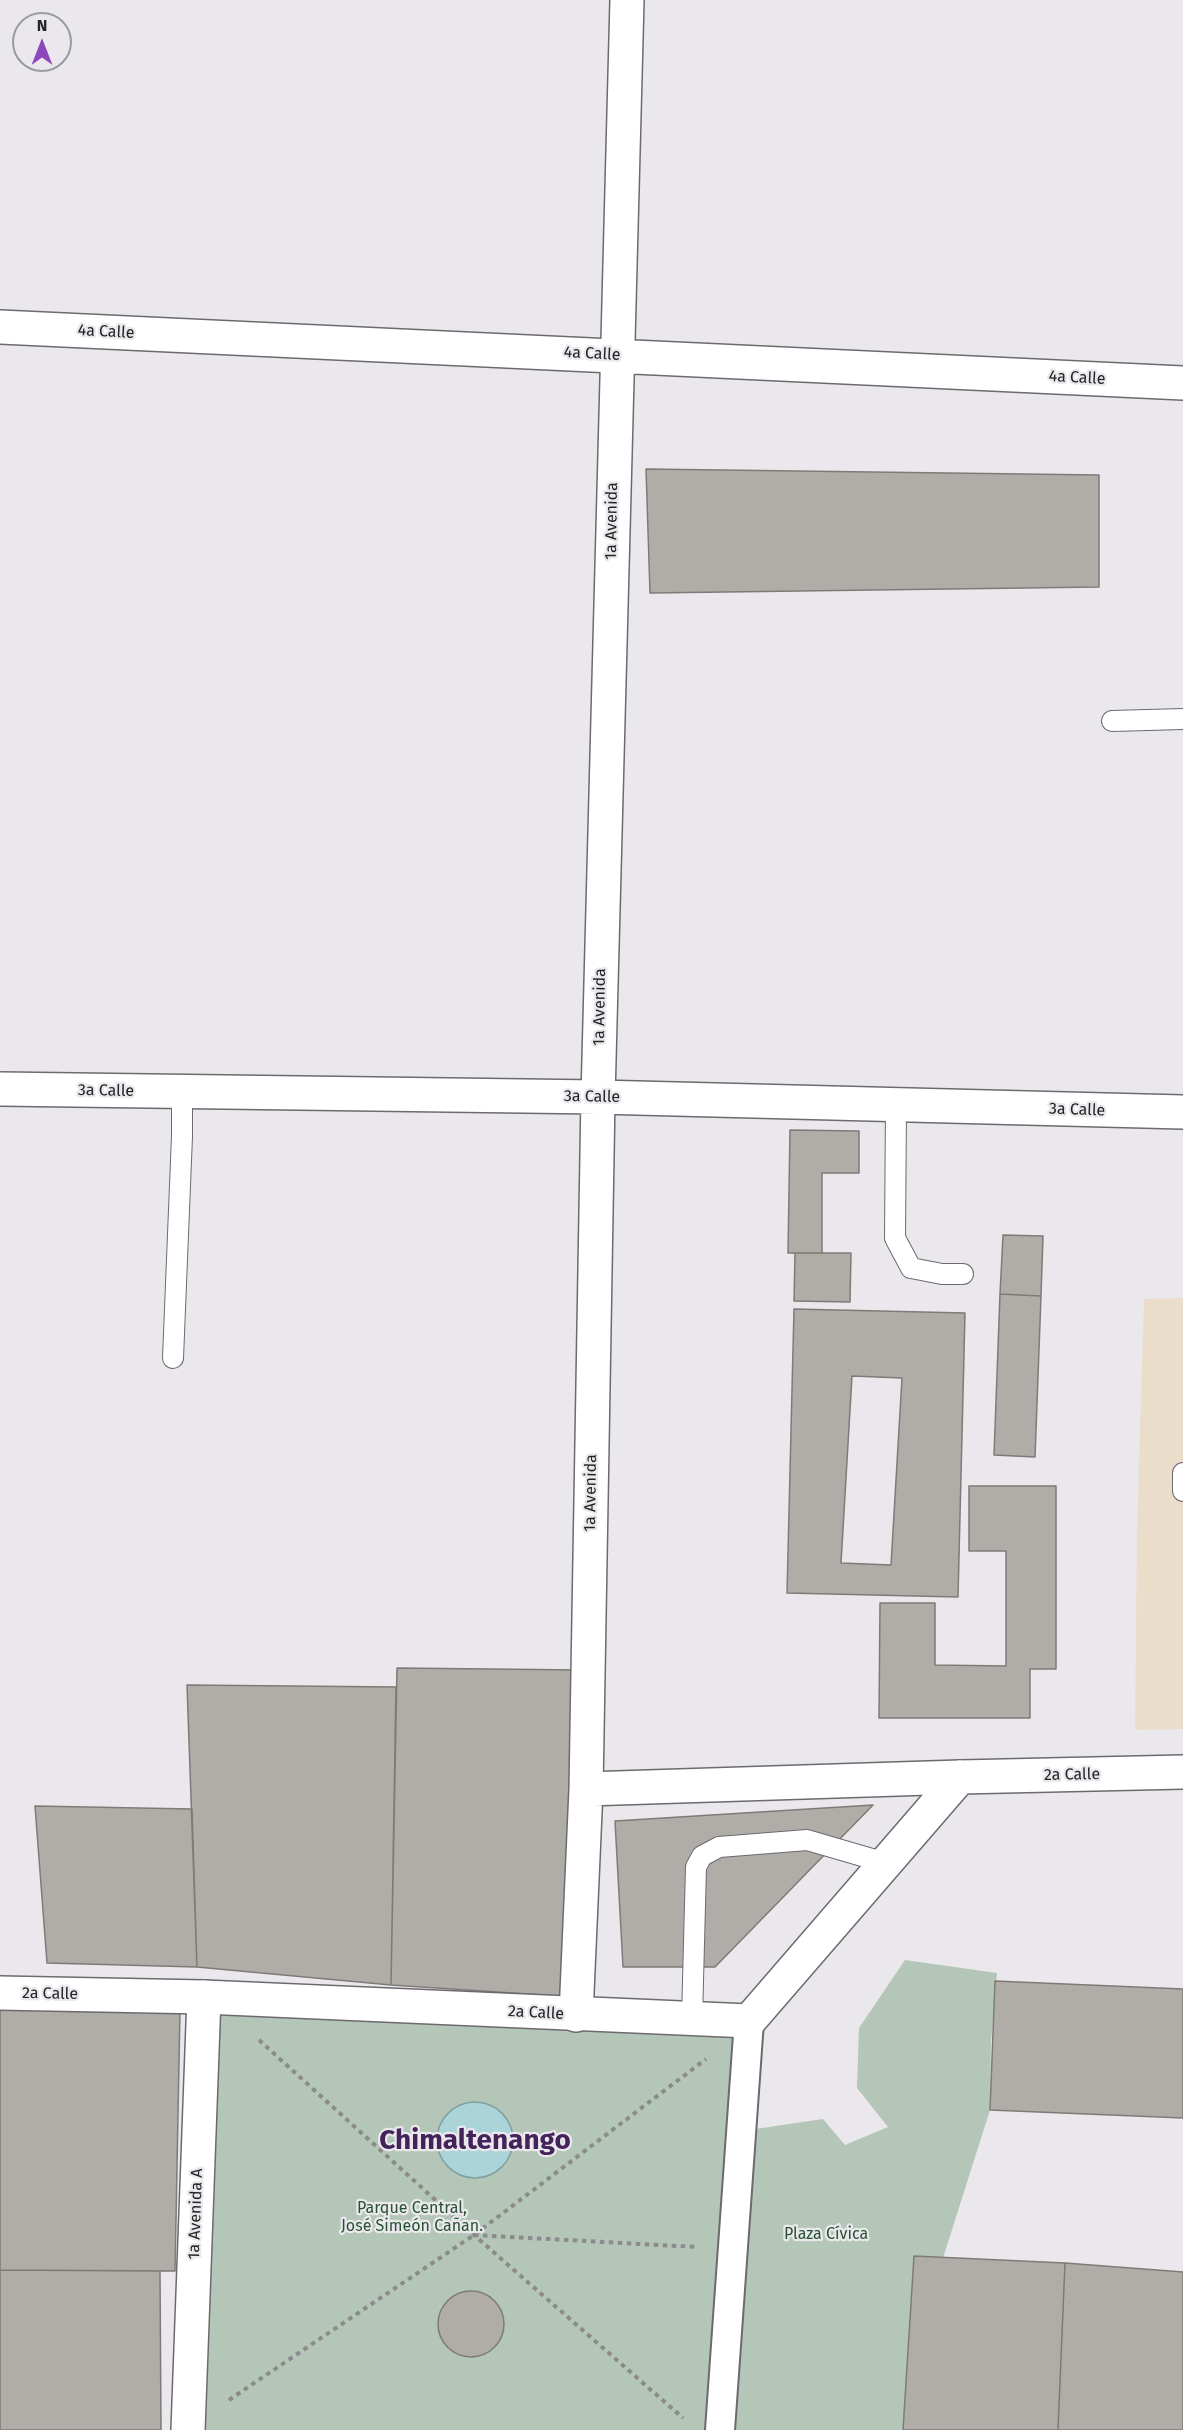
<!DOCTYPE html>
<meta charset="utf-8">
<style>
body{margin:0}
#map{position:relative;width:1183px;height:2430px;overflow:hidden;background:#eae8ed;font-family:"Fira Sans",sans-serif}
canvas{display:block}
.north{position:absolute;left:12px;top:12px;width:60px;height:60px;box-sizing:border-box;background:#eae8ed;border:2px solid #9b9a9d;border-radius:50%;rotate:0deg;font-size:16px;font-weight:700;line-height:24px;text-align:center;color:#242425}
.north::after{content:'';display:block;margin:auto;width:21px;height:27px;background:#8d47bb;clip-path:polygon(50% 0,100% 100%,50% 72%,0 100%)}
</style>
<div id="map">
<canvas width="1183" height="2430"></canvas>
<div class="north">N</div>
</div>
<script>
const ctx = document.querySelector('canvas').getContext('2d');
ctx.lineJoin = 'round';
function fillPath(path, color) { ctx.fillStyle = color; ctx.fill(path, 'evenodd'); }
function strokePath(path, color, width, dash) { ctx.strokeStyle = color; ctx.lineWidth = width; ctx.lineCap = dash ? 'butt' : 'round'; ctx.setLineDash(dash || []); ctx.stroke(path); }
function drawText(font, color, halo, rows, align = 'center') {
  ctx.font = font + ' "Fira Sans",sans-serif'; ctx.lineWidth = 4.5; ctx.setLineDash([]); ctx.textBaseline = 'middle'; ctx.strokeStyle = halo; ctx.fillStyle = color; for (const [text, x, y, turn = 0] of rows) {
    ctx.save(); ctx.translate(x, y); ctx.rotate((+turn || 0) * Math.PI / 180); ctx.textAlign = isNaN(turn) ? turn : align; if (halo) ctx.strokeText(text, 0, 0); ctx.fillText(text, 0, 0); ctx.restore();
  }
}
const education = new Path2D(`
 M1183 1298V1729L1135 1730 1137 1532 1144 1299Z`);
const green = new Path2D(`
 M905 1960 997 1973 991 2042 990 2110 943 2258 914 2257 903 2430H188L204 1997 749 2021 742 2131 823 2119 845 2145 888 2127 857 2088 859 2028Z`);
const water = new Path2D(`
 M437 2140a38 38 0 1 1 76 0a38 38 0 1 1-76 0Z`);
const building = new Path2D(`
 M646 469 1099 475V587L650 593Z
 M790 1130 859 1131V1173H822V1253H788Z
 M1003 1235 1043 1236 1041 1296 1000 1294Z
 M795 1253H851L850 1302 794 1301Z
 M1000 1294 1041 1296 1035 1457 994 1455Z
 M794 1309 965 1313 958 1597 787 1593ZM852 1376 902 1378 891 1565 841 1563Z
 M969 1486H1056V1669H1030V1718H879L880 1603H935V1665L1006 1666V1551H969Z
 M397 1668 583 1670 573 1997 391 1985Z
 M187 1685 396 1687 391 1985 197 1967Z
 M873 1805 715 1967H623L615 1821Z
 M35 1806 192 1809 197 1967 47 1963Z
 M995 1981 1183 1989V2118L990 2110Z
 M0 2009 180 2011 175 2271 0 2270Z
 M914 2256 1065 2263 1058 2430H903Z
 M1065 2263 1183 2272V2430H1058Z
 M0 2270 160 2271 161 2430H0Z
 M438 2324a33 33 0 1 1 66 0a33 33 0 1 1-66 0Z`);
const path = new Path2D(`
 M259 2040 474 2235 683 2418
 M474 2235 697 2247
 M229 2400 474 2235 706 2059`);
const service = new Path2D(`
 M1112 721 1183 719
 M896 1105 895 1238 911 1268 942 1274H963
 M173 1358 182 1136V1092
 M1183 1473V1491
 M692 2019 696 1867 702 1856 719 1847 807 1840 886 1863`);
const pedestrian = new Path2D(`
 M720 2430 749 2021`);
const minor = new Path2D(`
 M0 327 1183 383
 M0 1089 598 1097 1183 1112
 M586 1789 960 1777
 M576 2015 586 1789 598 1097 627 0
 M188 2430 204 1997`);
const secondary = new Path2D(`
 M0 1993 204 1997 749 2021 960 1777 1183 1772`);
const streetNames = [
 ["4a Calle",106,332,3],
 ["4a Calle",592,354,3],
 ["4a Calle",1077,378,3],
 ["1a Avenida",612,521,-89],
 ["1a Avenida",600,1007,-89],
 ["3a Calle",106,1091,1],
 ["3a Calle",592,1097,1],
 ["3a Calle",1077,1110,2],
 ["1a Avenida",591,1493,-89],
 ["2a Calle",1072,1775,-1],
 ["2a Calle",50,1994,1],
 ["2a Calle",536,2013,3],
 ["1a Avenida A",196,2214,-88]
];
const parkNames = [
 ["Parque Central,",412,2209],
 ["José Simeón Cañan.",412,2227],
 ["Plaza Cívica",826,2235]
];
const townNames = [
 ["Chimaltenango",475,2141]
];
fillPath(education, '#eaddc9');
fillPath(green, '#b4c6b7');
fillPath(water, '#aad4d8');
strokePath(water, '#829fa2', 1.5);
fillPath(building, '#b0ada8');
strokePath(building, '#7e7b77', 1.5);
strokePath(service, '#6c6a6f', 22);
strokePath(pedestrian, '#6c6a6f', 32);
strokePath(minor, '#6c6a6f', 36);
strokePath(secondary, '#6c6a6f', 36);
strokePath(path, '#8b8a8d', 4, [4.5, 4.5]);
strokePath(service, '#fff', 20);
strokePath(pedestrian, '#fff', 28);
strokePath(minor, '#fff', 33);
strokePath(secondary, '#fff', 33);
drawText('16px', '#242425', '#eae8ed', streetNames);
drawText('16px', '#265231', '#eae8ed', parkNames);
drawText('bold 28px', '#44235b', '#eae8ed', townNames);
</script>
